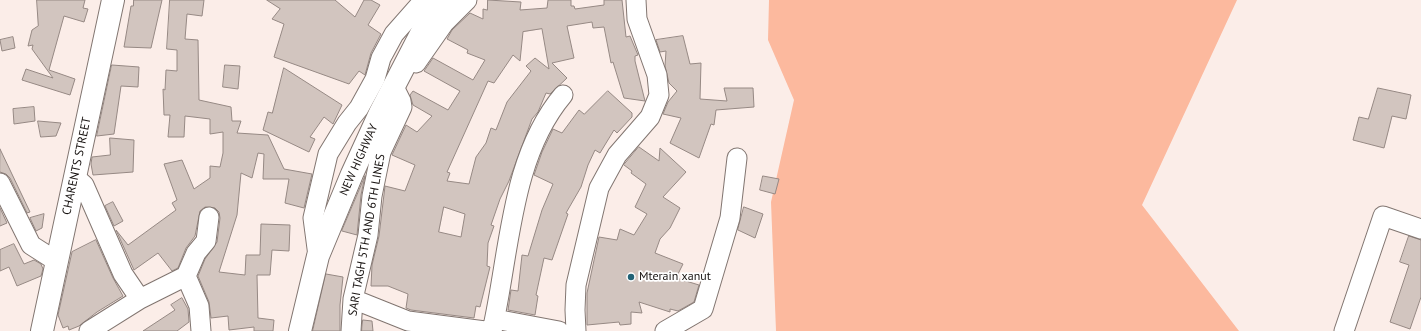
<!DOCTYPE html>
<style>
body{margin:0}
canvas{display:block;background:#fbede8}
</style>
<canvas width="1421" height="331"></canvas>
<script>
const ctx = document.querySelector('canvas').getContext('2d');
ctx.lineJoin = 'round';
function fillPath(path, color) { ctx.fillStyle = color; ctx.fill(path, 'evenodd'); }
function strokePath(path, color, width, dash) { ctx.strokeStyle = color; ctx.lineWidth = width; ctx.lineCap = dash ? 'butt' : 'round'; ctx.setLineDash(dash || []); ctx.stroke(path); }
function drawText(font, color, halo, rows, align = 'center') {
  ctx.font = font + ' "PT Sans",sans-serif'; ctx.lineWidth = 3.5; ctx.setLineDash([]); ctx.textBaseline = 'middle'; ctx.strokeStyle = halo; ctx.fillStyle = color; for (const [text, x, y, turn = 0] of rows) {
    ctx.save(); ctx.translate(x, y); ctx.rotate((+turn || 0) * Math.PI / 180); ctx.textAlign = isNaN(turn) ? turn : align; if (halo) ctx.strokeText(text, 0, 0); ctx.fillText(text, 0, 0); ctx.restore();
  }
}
const green = new Path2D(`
 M769 0H1237L1142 205 1239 331H776L771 202 794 100 768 40Z`);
const building = new Path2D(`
 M37 0H85L83 8 88 9 84 22 64 16 49 70 75 79 70 95 22 80 26 69 53 78 32 49 33 45 28 46 32 30 38 26Z
 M134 0H162L151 48 124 47 131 6H133Z
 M170 0H204L202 16 187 14 185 39 198 40 199 100 231 107 232 121H241L237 133 268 135 284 169 312 174 304 208 285 203 289 179H263L264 154 258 153 252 178 241 173 237 215 219 272 245 275 246 255H260L261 224 290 225 289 251 272 250 270 275H257L258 318 274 320 273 331H254V327L229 330 228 316 211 318 209 302 198 276 205 259 217 242 220 218 219 212 215 208 205 207 200 211 195 236 186 248 178 268 172 271 158 253 134 270 116 230 128 245 176 210 172 203 177 200 164 164 182 160 194 189 210 178V166L220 167 223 153V132L210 134V119L185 116 184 137H168L170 115H164L163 89 165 90 166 70 177 71V50L167 49Z
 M267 0H335L355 17 364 0H371L380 5 368 25 381 34 371 53 365 75 359 71 349 84 274 57 284 24 272 19 280 9Z
 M488 0 521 2 520 10 547 8 548 0H571V6H574L575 9 604 5V0H622L626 37 630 36 638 55 635 56V61L645 101 624 98 613 62 611 63 604 27 593 28 592 22 567 26 574 58 552 63 567 78 550 94 546 93 538 112 532 119 509 181 500 199 491 225 494 226 488 243 487 266 490 267 480 307 476 306 474 318 411 310 406 308 408 294 388 286H371L372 265 379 236 385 186 405 191 415 165 392 155 406 125 417 132 432 116 413 105 410 95 413 91 448 110 460 91 424 71 433 58 473 80 485 60 467 53 468 50 447 39 452 30 470 13 483 19V9L487 10ZM542 29 549 69 535 58 526 66 531 71 507 102 496 130 491 128 486 143 476 157 469 184 447 181 450 173 447 172 488 81 494 83 513 55 520 61 523 32ZM444 207 465 214 461 237 439 232Z
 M683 36 690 64 701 63 700 99 727 101 724 88H753L754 107 716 110 714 125 711 124 699 158 670 143 681 118 663 114 668 102 677 91 669 83 665 66 666 51 660 52 656 40Z
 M13 37 15 48 2 51 0 40Z
 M112 65 139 67 138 87 121 86 114 134 97 136Z
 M225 65 240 66 238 89 223 87Z
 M284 68 342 105 333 124 324 117 310 137 315 139 309 152 263 130 268 112 272 113Z
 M1378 88 1411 95 1406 119 1392 116 1384 148 1353 140 1359 117 1368 119Z
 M608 91 632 113V117L617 133 614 130 600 153 595 150 588 165 581 187 566 213 568 214 552 260 544 258 536 295 538 296 535 315 508 310 511 290 518 291 522 255 528 256 542 210 553 184 534 175 542 152 553 129 562 133 579 110 584 114Z
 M34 107 35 121 14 124 13 109Z
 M38 121 61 123 56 136 41 137Z
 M110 138 134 140 133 172 93 175 91 164 92 157 110 155Z
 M639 147 659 161 660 148 686 172 663 197 680 208 670 228 660 239 655 253 683 264 676 278 699 285 694 302 678 311 670 309V312L639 302 642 313 631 312V324L620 325 619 322 587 325V293L599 237 617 240 620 229 634 235 647 214 635 207 646 184 631 173 632 171 624 165Z
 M0 149 30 212 27 213 10 178 6 174 0 172Z
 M365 176 361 195 357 235 342 231Z
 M763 176 779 179 775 194 760 190Z
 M113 202 123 221 114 226 105 206Z
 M744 207 763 214 755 238 738 230Z
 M0 208 7 223 0 226Z
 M44 214 42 228 36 231 30 218Z
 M1409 236 1421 240V297L1410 329 1390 322 1409 265 1400 262Z
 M96 240 113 278 123 296 97 312 79 326 69 330 68 326 63 328 58 315 72 252Z
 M14 244 24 264 34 260 41 264 43 269 41 276 17 286 9 267 0 271V250Z
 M326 274 343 277 340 305V331H313Z
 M182 298 188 309 189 322 177 331H143L175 310 171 305Z
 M363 320 372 321 373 331H362Z`);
const minor = new Path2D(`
 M431 26 444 23 467 0
 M416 63 444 23
 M75 177 84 185 123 274 140 299
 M0 183 31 245 56 261
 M318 256 313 218 328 154 347 123 359 108 375 79 381 58 394 34 424 0
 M186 276 199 306 201 331
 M353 299 408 321 485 331
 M495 319 559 331
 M89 331 140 299 186 276 196 253 206 241 209 217
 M351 331 353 299 368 235 372 196 381 152 402 107 401 101 394 87
 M492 331C510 253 510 158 563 95
 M576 331 575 310 576 285 599 188 617 155 650 117 659 95 657 75 637 19 636 0
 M665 331 703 309 730 218 737 158
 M1344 331 1383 216 1421 229`);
const major = new Path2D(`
 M42 331 113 0
 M300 331 318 256 352 174 380 113 424 28 445 0`);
const markers = [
 [631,277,4,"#216276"]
];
const streetNames = [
 ["NEW HIGHWAY",359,160,-66],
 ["CHARENTS STREET",77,166,-78],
 ["SARI TAGH 5TH AND 6TH LINES",367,235,-80]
];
const poiNames = [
 ["Mterain xanut",639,277]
];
fillPath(green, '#fcb99e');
fillPath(building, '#d2c5bf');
strokePath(building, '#968984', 1);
strokePath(minor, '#827671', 21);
strokePath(major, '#827671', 24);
strokePath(minor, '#fff', 19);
strokePath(major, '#fff', 22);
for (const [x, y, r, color] of markers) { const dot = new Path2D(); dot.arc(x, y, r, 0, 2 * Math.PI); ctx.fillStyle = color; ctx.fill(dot); strokePath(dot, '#fff', 1.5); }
drawText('12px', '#16110f', '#fff', streetNames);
drawText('12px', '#16110f', '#fff', poiNames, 'left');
</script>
